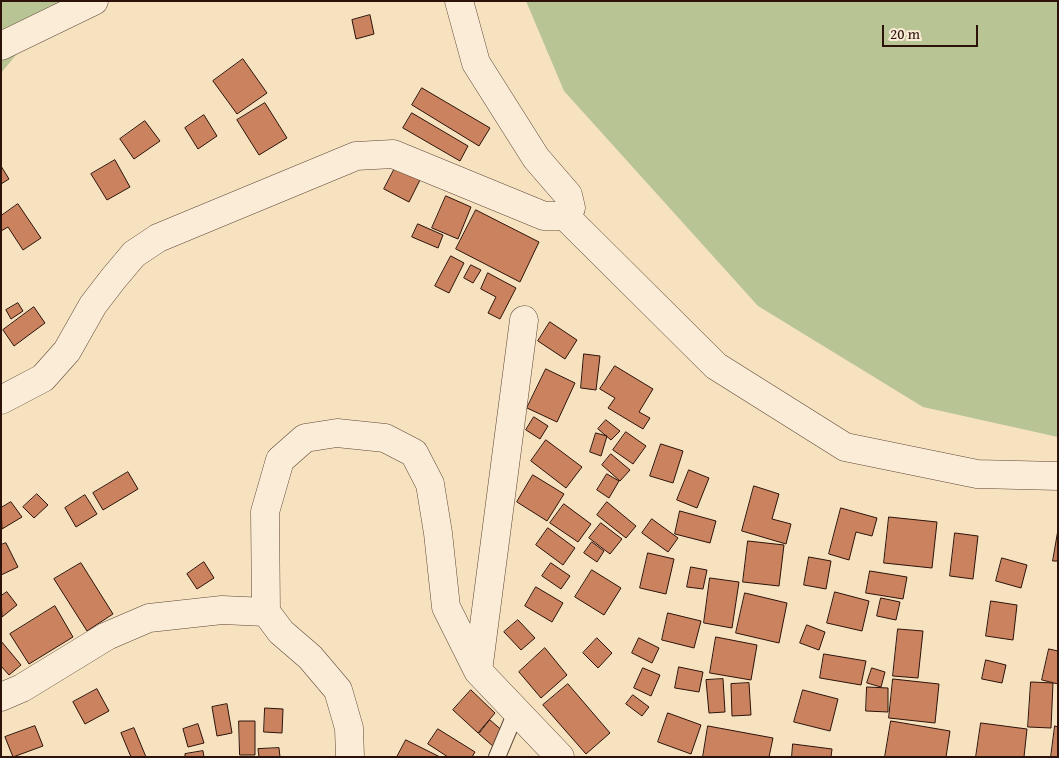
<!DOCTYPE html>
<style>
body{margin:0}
#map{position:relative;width:1059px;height:758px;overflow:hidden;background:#f7e2c0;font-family:"Gentium Book Plus",serif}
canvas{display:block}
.frame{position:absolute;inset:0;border:2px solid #2c1209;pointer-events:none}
.scale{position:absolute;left:882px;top:25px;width:96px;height:22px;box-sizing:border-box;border:2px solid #2c1209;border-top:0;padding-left:6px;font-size:15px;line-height:18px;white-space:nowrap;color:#2c1209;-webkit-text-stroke:4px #faecd6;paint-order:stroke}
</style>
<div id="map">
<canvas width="1059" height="758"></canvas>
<div class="frame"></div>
<div class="scale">20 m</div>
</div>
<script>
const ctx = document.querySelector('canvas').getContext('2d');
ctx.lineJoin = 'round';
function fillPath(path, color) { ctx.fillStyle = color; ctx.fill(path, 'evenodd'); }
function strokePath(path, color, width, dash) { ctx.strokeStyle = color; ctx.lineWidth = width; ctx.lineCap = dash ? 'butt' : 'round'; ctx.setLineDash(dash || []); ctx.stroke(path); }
const green = new Path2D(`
 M1 1H61L1 73Z
 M526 1H1058V437L923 407 758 306 564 91Z`);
const building = new Path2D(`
 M370 15 374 34 356 39 352 20Z
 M243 59 267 93 237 114 213 81Z
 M422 88 490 128 479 146 412 105Z
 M265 103 287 138 259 155 237 120Z
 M412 113 468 146 460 161 403 128Z
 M204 115 217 136 198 149 185 128Z
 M145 121 160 141 134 159 120 139Z
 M115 160 130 187 107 200 91 174Z
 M1 166 9 179 1 184Z
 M395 168 420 180 409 202 384 189Z
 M446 196 471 207 458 239 432 228Z
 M18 204 41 238 23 250 8 227 1 231V216Z
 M476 210 539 242 520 282 456 249Z
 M418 224 443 235 438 248 412 237Z
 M451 256 464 263 449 293 435 286Z
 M471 265 481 270 473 283 464 278Z
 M488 273 516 288 500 319 488 313 496 297 481 289Z
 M18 303 23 311 11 319 6 310Z
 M34 307 45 323 14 346 3 330Z
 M550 322 577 340 565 359 538 341Z
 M584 354 600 356 596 390 581 388Z
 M615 366 653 389 639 412 650 418 643 429 608 408 615 398 600 389Z
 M546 369 575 383 557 422 527 408Z
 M534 417 548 426 540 439 526 430Z
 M606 420 620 431 611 440 598 429Z
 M626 432 646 446 633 464 613 450Z
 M596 433 607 436 601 456 590 452Z
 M546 440 582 467 566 488 531 461Z
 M661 444 683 451 673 483 650 476Z
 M611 454 630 470 620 481 602 465Z
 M689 470 709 478 697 508 677 500Z
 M128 472 138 489 103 510 93 493Z
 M607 474 619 481 609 498 597 490Z
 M533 475 564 494 547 521 517 502Z
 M754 486 779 494 772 519 791 524 786 544 742 531Z
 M37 494 48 505 34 518 23 507Z
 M85 495 97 514 76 527 65 508Z
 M11 502 22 517 2 529 1 508Z
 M607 502 636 526 626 538 597 515Z
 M564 504 591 524 578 542 550 523Z
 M841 508 877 518 872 536 856 532 849 560 829 554Z
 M680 511 716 521 710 543 675 534Z
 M889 517 937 522 932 568 884 563Z
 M652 519 678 538 668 552 642 533Z
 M601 523 622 539 610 554 589 538Z
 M548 528 575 548 563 565 536 545Z
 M1058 530V561H1053Z
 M955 533 978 536 973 579 950 576Z
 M748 541 784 545 779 586 743 582Z
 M592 542 604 551 597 562 584 553Z
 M6 543 18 567 1 575V545Z
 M648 553 674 559 666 594 640 588Z
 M809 557 831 561 826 589 804 585Z
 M1002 558 1027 565 1021 588 996 581Z
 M204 562 214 578 197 589 187 574Z
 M81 563 113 614 87 631 54 579Z
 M551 563 570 576 561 589 542 576Z
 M691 567 707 570 703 589 687 587Z
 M592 570 621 588 604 615 575 597Z
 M870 571 907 577 903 599 866 593Z
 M710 578 739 582 732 628 704 623Z
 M536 587 563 603 552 622 525 606Z
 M7 592 17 605 2 617 1 596Z
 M835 592 869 601 862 631 827 623Z
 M745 593 787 603 779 643 736 633Z
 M881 598 900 602 896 620 877 616Z
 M991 601 1017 605 1013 640 986 636Z
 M55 606 73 637 29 664 10 634Z
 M668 613 701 621 694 648 662 640Z
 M518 620 535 638 521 650 504 632Z
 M807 625 825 632 819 650 800 643Z
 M898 629 923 631 918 678 893 676Z
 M716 637 757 645 751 680 710 673Z
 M597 638 612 653 598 668 583 653Z
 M639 638 659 648 652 663 632 653Z
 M1 641 21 665 9 675 1 666Z
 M545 648 567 675 541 698 519 672Z
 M1049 649 1058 651V684L1042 680Z
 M824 654 866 661 861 685 820 678Z
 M986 660 1006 665 1002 683 982 679Z
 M679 667 703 672 699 692 675 688Z
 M643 668 660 675 651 696 634 688Z
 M872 668 885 672 881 687 867 683Z
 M723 679 725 712 709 713 706 680Z
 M893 679 939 684 935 723 889 718Z
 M1031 682 1053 683 1051 728 1028 727Z
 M749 683 751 715 732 716 731 684Z
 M568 684 610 733 586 754 543 705Z
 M867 687 888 688V712L866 711Z
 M97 689 109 711 85 724 73 702Z
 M471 690 495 713 478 733 453 710Z
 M803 690 838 699 830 731 794 722Z
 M633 695 649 707 642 716 626 704Z
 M227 704 232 733 217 736 212 707Z
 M265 708 283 709 282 733 264 732Z
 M668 713 701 725 691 754 658 742Z
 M490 720 505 733 494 747 479 734Z
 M239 721H255V755H240Z
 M891 721 950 731 946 757H885Z
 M981 723 1027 729 1024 757H976Z
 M198 724 204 743 188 747 183 729Z
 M35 726 43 746 13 757 5 737Z
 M708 726 773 738 769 757H703Z
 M1055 726 1058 727V757H1051Z
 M134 728 146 757H131L121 733Z
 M438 729 475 752 472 757H448L428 744Z
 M406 740 440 757H397Z
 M793 744 832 749 831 757H792Z
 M279 748 280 757H259L258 749Z
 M203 751 204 757H185V754Z`);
const service = new Path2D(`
 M497 757 516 712`);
const minor = new Path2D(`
 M1 46 94 1
 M565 216 716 366 845 447 977 474 1058 476
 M1 400 43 378 67 351 93 305 113 279 134 254 158 238 356 156 393 154 544 216H565L571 208 568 195 536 158 476 63 459 1
 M478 671 524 320
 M1 697 22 688 107 636 149 618 222 610 266 612
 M350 757 349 728 338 690 310 657 281 632 266 612 265 512 280 460 305 438 337 433 385 438 414 453 430 484 438 533 446 607 478 671 560 757`);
fillPath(green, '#b9c495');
fillPath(building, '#cb835f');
strokePath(building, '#2c1209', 1);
strokePath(service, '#5f4637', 18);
strokePath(minor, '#5f4637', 29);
strokePath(service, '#faecd6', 16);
strokePath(minor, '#faecd6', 28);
</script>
